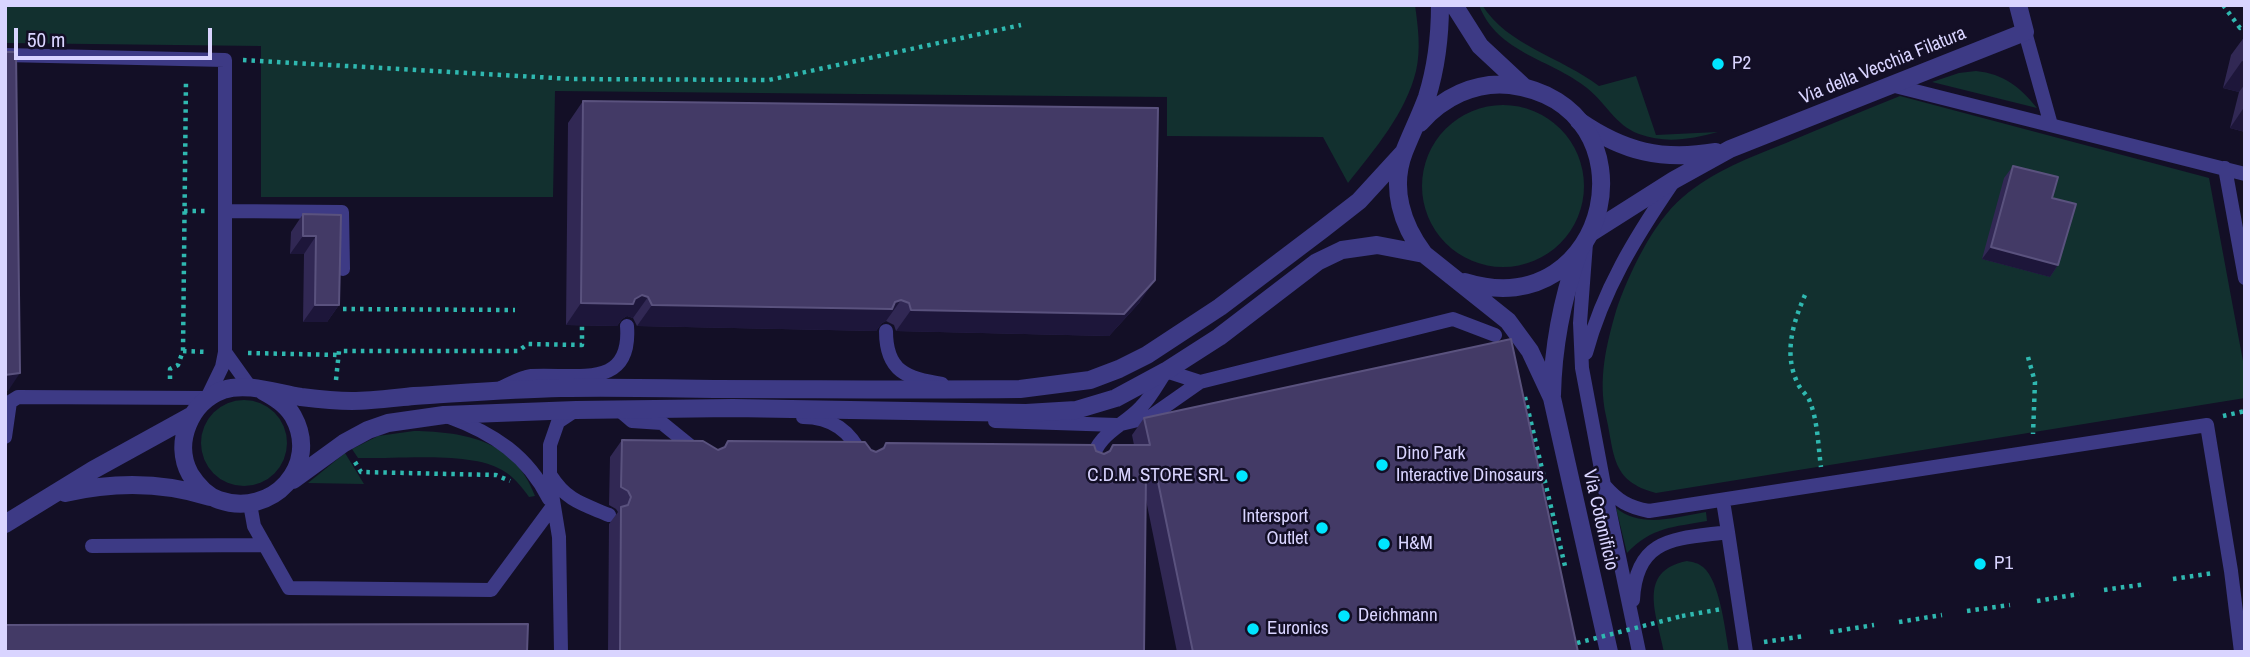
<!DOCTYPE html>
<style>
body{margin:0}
#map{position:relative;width:2250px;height:657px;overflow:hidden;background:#130f26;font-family:"Archivo Narrow",sans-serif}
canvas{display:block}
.frame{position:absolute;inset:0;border:7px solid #d9d4ff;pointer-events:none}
.scale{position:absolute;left:14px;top:28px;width:198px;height:32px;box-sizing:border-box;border:4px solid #d9d4ff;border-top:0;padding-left:9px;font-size:21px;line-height:24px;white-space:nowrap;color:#d9d4ff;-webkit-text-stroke:5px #130f26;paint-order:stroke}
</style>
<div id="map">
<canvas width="2250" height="657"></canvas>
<div class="frame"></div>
<div class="scale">50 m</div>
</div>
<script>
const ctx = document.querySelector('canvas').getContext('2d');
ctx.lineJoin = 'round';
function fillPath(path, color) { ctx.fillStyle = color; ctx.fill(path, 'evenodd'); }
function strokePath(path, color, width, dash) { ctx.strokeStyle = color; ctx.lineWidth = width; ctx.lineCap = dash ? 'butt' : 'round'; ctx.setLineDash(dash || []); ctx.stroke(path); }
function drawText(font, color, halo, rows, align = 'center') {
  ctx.font = font + ' "Archivo Narrow",sans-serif'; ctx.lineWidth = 5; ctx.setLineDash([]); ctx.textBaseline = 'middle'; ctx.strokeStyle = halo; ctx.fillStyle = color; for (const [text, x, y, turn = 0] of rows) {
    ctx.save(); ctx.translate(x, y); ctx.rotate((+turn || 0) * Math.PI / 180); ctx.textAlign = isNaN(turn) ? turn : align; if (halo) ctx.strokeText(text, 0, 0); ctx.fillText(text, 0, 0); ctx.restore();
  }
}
const green = new Path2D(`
 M5 5H1415C1418 27 1421 49 1416 71 1406 113 1374 150 1348 183L1323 137 1167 136V97L555 91 553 197H261V46L5 43Z
 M1479 5H1482C1508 46 1561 57 1599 86L1636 76 1656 135 1718 132C1691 139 1666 144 1639 134 1615 125 1606 103 1587 88 1551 59 1497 53 1479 5Z
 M1976 71C2004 74 2020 87 2037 108L1932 82 1959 73Z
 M1900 96 2209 178 2245 372V398L1656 493C1611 481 1615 456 1606 416 1598 379 1606 346 1616 311 1628 275 1653 222 1683 197 1715 170 1749 158 1786 143 1824 127 1862 111 1900 96Z
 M1422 186a81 81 0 1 1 162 0a81 81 0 1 1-162 0Z
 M201 443a43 43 0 1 1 86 0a43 43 0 1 1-86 0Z
 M414 431C467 432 515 441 535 496L529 497C522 487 513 476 502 470 472 451 395 459 358 458L352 449 378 436Z
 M345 453 364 484 308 483Z
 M1616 508C1642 529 1675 517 1706 512L1707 521C1674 527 1651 527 1627 553Z
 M1687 561C1693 562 1698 563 1703 567 1720 581 1725 630 1729 652H1664C1657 615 1636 571 1687 561Z`);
const path = new Path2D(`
 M2223 5 2240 28 2245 26
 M243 60 572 79 769 80 1021 25
 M184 211H207
 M1805 295C1793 323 1783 354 1798 384 1801 391 1808 395 1810 402 1818 422 1818 446 1821 467
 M343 309 515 310
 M183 351 207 352
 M248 353 339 355
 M2028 357 2035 382 2033 434
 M170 379V369L178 365 183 351 186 79
 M336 380 339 351H518L528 344 582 345V325
 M1525 397 1565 566
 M2223 416 2245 411
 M355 462 361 472 496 475 510 481
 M2173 579 2214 573
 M2104 590 2146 584
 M2037 601 2079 594
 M1967 611 2010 605
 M1682 616 1722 609
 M1899 622 1942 615
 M1830 632 1874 625
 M1764 642 1805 636`);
const service = new Path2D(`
 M2025 32 2051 125
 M5 55 225 60V352
 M1891 85 2245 174
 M2225 168 2245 278
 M225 211 342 212 343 269
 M1586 243 1580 323 1582 368 1604 485 1639 652
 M886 331C886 372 907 378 942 384
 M1586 353C1603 290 1635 238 1671 185
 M501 388C510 384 521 377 531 376 575 373 632 391 627 326
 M618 409 632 421 662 423 699 453
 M449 417C493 433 528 456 549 499
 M803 417C832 417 850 431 863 457
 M995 421 1117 425 1150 417 1200 382 1453 319 1495 335
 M5 437 10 402 18 397 207 398 222 367 225 352 250 387
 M1091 462C1098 433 1122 427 1141 407 1151 397 1158 383 1166 371L1200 382
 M551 476C567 501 583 504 609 515
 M1604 485C1618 501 1628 507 1649 511L2207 425 2231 571 2241 652
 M1723 501 1728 532
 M250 504 254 526 289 588 491 590 553 506
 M92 546 265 545
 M1633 600C1636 536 1677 539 1728 532L1746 652
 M561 652 559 537 550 482V445L558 422 576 410`);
const minor = new Path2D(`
 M1579 121C1624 152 1662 161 1716 152
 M1592 232 1674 180 1730 149 2025 32 2018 5`);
const tertiary = new Path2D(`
 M1440 5C1440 36 1436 68 1427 97 1420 116 1411 134 1404 152 1390 188 1402 225 1424 254L1508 321 1530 351 1552 398 1609 652
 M1454 5 1480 46 1524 87
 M1420 123C1442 98 1475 81 1510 85 1659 105 1612 327 1465 282
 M263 391C274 397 286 404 293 416 321 466 272 518 219 500 207 496 197 485 190 474 173 443 190 402 223 390 247 382 276 393 301 397 317 399 335 401 352 401 372 401 393 398 414 396 463 393 512 389 561 388 612 387 663 388 714 389 816 389 918 390 1020 389L1090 380 1119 369 1147 355 1220 307 1323 229 1359 201 1403 153
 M1552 395C1553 346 1562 300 1578 254
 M293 480 344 443 368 430 388 423 444 415 576 410 733 408 1026 413 1076 410 1116 398 1166 371 1219 337 1317 262 1342 250 1377 245 1424 254
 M65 493C113 482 163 482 210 497
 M5 524 93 470 191 416`);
const pathBridge = new Path2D(`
 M1577 643 1682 616`);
const wall = new Path2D(`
 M2245 36V132L2230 128 2239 92 2223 88 2231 55Z
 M583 101 1140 302 1109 336 896 331 894 325 886 321 882 323 876 331 637 326 633 318 627 316 622 319 617 326 566 325 568 123Z
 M2013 166 2052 198 2058 265 2050 277 1982 259 2004 178Z
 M303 214 341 215 339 305 327 322H303L304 254H290L291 232Z
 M1144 418 1578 652H1177L1146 500 1144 652H608L609 524 618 512 616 509 609 505 610 457 622 440 718 450 723 448 728 441 871 450 876 452 881 450 886 443 1096 451 1104 454 1108 452 1113 445H1134L1132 435Z`);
const shadedWall = new Path2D(`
 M2242 61 2245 62V84L2239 92 2223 88Z
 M2245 106V132L2230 128Z
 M303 236H316L304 254H290Z
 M1991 247 2058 265 2050 277 1982 259Z
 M1155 280 1140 302 1109 336 896 331 911 310Z
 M642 295 648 297 633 318 627 316 622 319 617 326 566 325 581 303Z
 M901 300 886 321 882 323 876 331 637 326 652 305 895 302Z
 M315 305H339L327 322H303Z
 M20 373 8 391H5V375Z
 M1156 472 1143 489 1146 473Z`);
const building = new Path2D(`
 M5 52H16L20 373 5 375Z
 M583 101 1158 108 1155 280 1124 314 911 310 909 303 901 300 895 302 892 309 652 305 648 297 642 295 635 299 633 304 581 303Z
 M2013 166 2058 177 2052 198 2076 204 2058 265 1991 247Z
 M303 214 341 215 339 305H315L316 236H303Z
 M1511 339 1578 652H1193L1156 472 1146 473 1144 652H620L621 507 628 505 631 497 628 491 621 487 622 440 703 441 718 450 725 447 728 441 865 442 871 450 876 452 884 448 886 443 1094 445 1096 451 1104 454 1110 451 1113 445H1150L1144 418Z
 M528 624 527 652H5V625Z`);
const markers = [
 [1718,64,7,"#00e5ff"],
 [1382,465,7,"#00e5ff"],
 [1242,476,7,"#00e5ff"],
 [1322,528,7,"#00e5ff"],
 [1384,544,7,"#00e5ff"],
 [1980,564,7,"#00e5ff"],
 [1344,616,7,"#00e5ff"],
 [1253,629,7,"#00e5ff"]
];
const poiNames = [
 ["P2",1732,64],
 ["Dino Park",1396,454],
 ["Interactive Dinosaurs",1396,476],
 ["C.D.M. STORE SRL",1228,476,"right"],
 ["Intersport",1308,517,"right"],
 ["Outlet",1308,539,"right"],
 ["H&M",1398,544],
 ["P1",1994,564],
 ["Deichmann",1358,616],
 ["Euronics",1267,629]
];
const streetNames = [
 ["Via della Vecchia Filatura",1883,66,-22],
 ["Via Cotonificio",1600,520,77]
];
fillPath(green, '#12302f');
strokePath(path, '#2fb8b0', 4.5, [3.5, 5]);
strokePath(service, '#3d3a85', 14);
strokePath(minor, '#3d3a85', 18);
strokePath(tertiary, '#3d3a85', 18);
strokePath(pathBridge, '#2fb8b0', 4.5, [3.5, 5]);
fillPath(wall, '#312854');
fillPath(shadedWall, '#1d163a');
fillPath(building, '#433a66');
strokePath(building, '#5a527e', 2);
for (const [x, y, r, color] of markers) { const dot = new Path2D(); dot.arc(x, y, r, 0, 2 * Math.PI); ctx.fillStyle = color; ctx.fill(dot); strokePath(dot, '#130f26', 2.5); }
drawText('19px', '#d9d4ff', '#130f26', poiNames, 'left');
drawText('19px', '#d9d4ff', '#130f26', streetNames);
</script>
